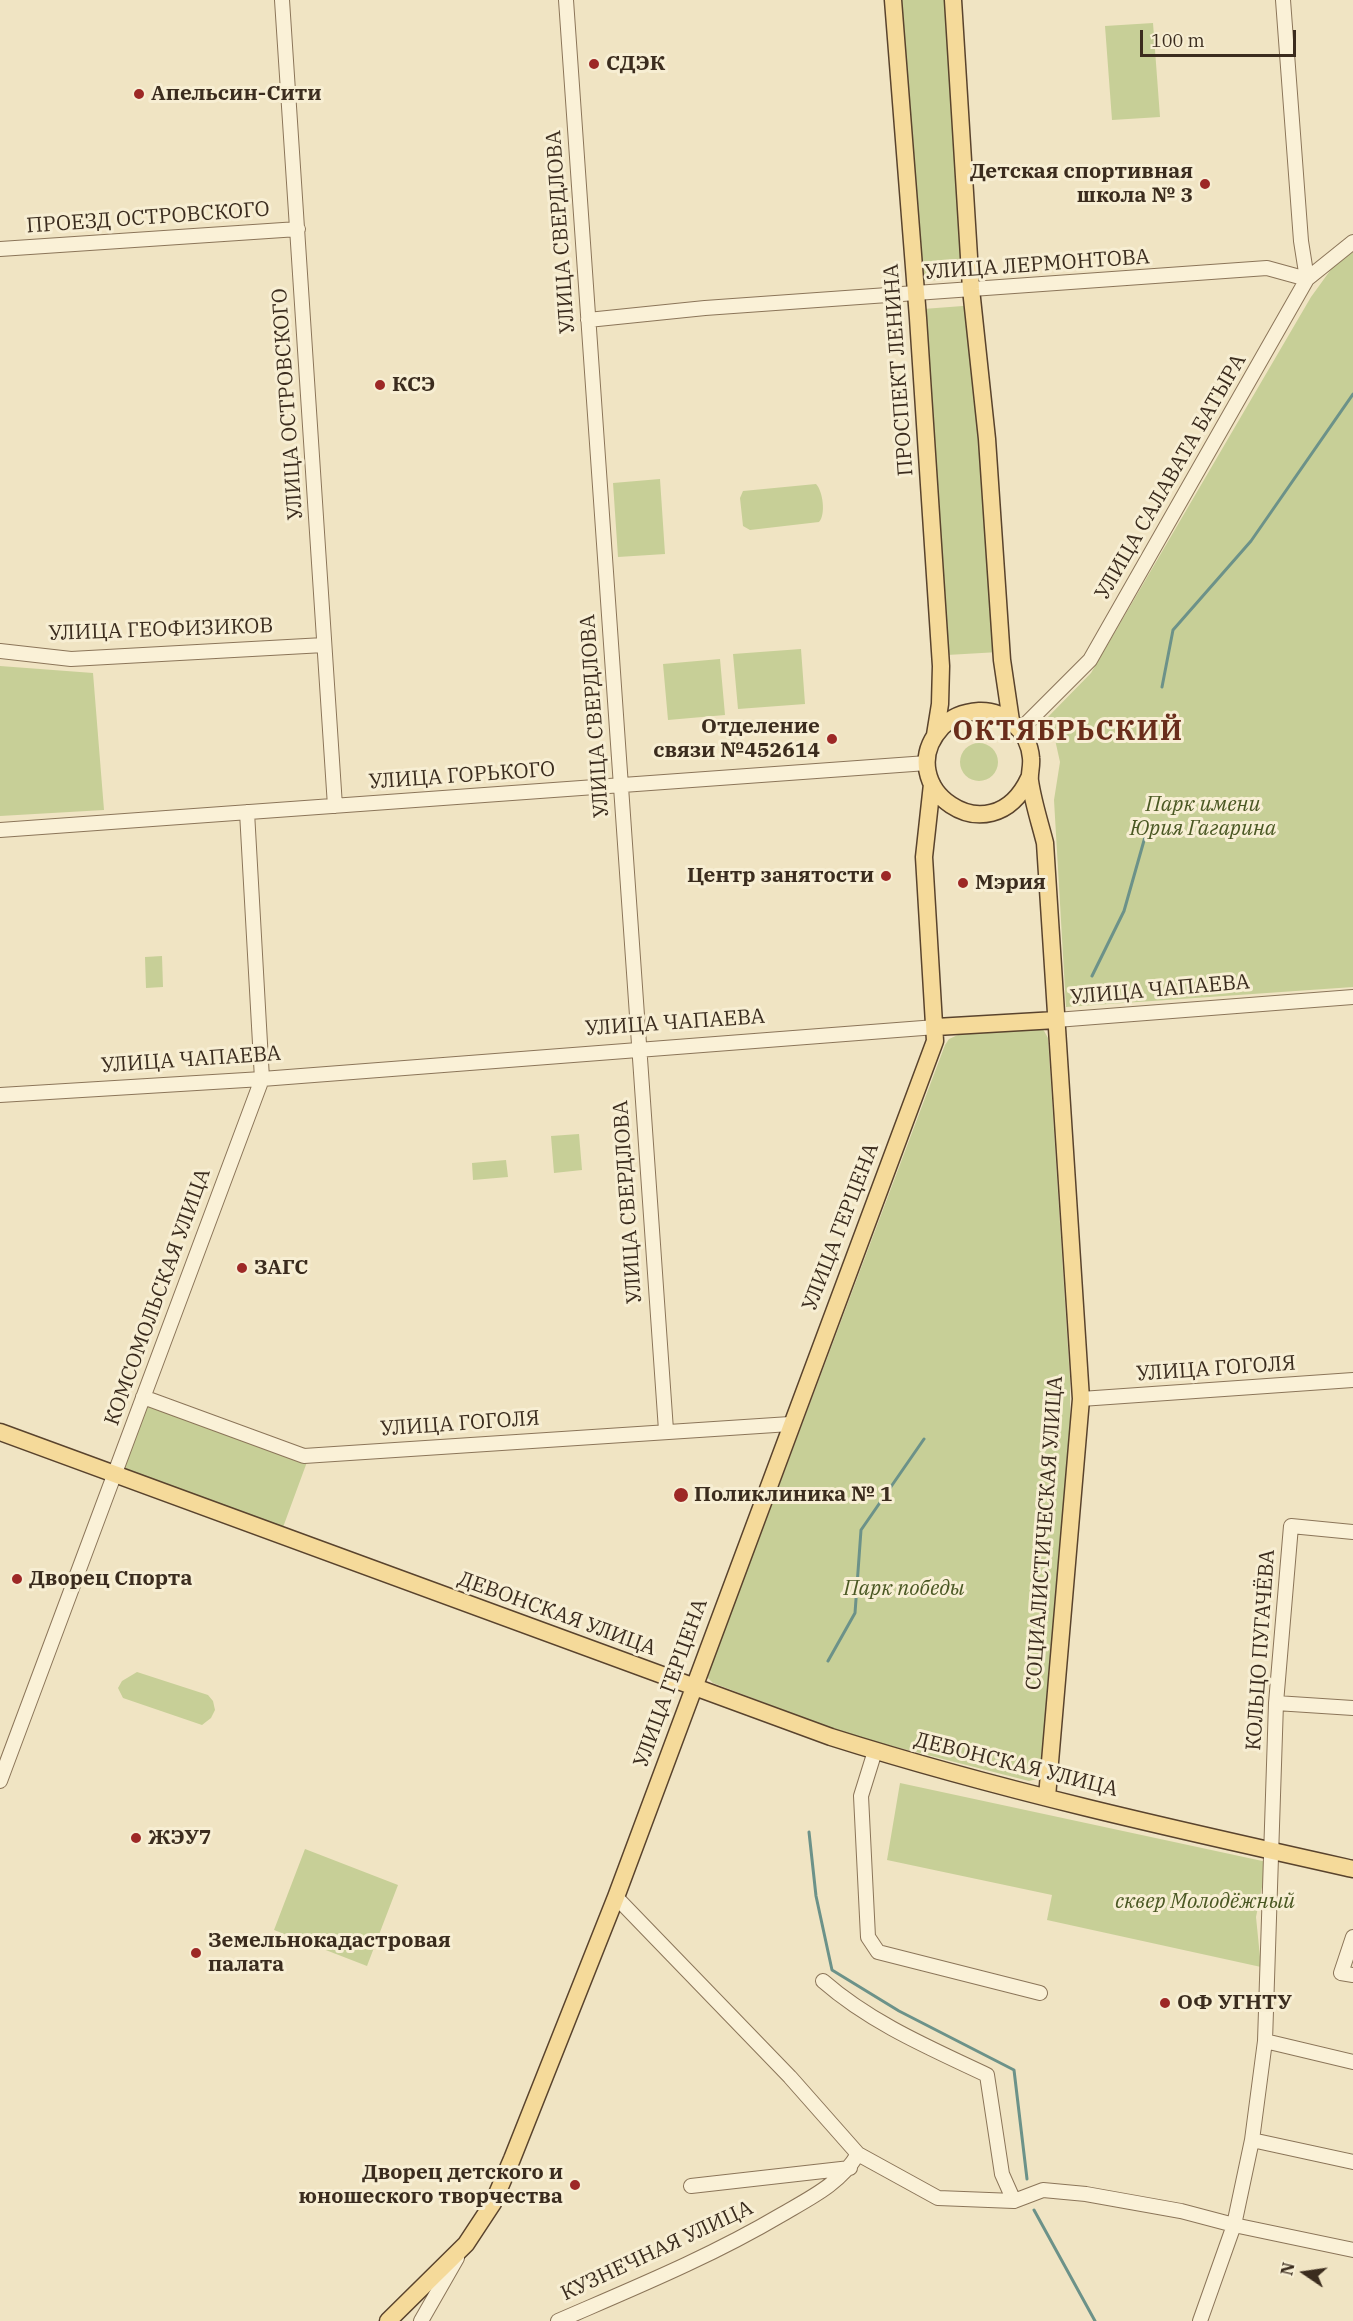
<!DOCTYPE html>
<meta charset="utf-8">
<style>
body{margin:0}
#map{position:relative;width:1353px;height:2321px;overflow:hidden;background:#f0e4c3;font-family:"IBM Plex Serif",serif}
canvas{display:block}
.north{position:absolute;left:1275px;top:2243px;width:60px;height:60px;-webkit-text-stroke:4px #f7eed3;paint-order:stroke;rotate:283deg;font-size:16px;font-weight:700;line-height:24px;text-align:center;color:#3b2c1e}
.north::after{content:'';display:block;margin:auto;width:21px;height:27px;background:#3b2c1e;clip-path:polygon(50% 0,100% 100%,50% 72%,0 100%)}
.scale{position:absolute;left:1140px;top:30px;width:156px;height:27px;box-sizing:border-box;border:3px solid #3b2c1e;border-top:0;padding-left:8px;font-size:18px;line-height:21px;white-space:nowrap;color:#3b2c1e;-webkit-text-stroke:4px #f7eed3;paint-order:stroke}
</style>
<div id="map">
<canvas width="1353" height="2321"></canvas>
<div class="north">N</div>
<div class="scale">100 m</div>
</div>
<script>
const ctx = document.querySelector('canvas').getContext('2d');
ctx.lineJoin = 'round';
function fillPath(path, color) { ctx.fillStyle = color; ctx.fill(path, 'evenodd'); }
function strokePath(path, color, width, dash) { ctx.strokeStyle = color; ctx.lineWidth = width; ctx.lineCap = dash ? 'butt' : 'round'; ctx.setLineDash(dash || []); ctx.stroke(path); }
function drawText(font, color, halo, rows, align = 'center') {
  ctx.font = font + ' "IBM Plex Serif",serif'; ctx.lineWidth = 6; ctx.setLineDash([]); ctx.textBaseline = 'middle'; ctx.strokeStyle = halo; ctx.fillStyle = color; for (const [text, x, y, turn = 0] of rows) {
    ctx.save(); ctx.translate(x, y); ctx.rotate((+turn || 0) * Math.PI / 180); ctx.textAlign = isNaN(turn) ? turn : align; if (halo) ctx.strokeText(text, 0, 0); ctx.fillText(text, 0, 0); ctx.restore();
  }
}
const green = new Path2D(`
 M900 0H951L972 278 921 281Z
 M1153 23 1160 117 1112 120 1105 26Z
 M1353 252V987L1066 1007 1054 800 1060 762 1054 735 1045 720 1091 673 1311 297 1332 268Z
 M976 305 999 652 947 655 923 309Z
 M660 479 665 554 618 557 613 483Z
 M816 484C823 491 826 515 819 522L750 530 743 526 740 498 743 491Z
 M801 649 805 704 738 709 733 654Z
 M720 659 725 715 668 720 663 664Z
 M0 666 93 673 104 810 0 816Z
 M960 762a19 19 0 1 1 38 0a19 19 0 1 1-38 0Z
 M162 956 163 987 146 988 145 957Z
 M1039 1028 1043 1029 1048 1038 1070 1379V1423L1043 1773 1037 1779 1029 1781 849 1735 713 1683 707 1677 945 1045 949 1039 960 1034Z
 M579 1134 582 1170 554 1173 551 1136Z
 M506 1160 508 1177 473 1180 472 1163Z
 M148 1404 307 1462 282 1530 123 1472Z
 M137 1672 208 1695 213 1701 215 1710 211 1718 202 1725 123 1698 118 1688 122 1681Z
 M900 1783 1267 1862 1256 1917 1261 1967 1047 1920 1052 1895 887 1860Z
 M305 1849 398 1885 367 1966 274 1930Z`);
const stream = new Path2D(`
 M1162 687 1173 630 1251 541 1353 394
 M1092 976 1124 911 1145 837
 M828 1661 855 1613 861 1530 924 1439
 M809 1832 816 1896 832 1970 899 2011 1014 2070 1027 2179
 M1034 2210 1095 2321`);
const minor = new Path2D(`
 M282 0 335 806
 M566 0 666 1430
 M0 249 298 229
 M588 320 705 308 1267 268 1307 279 1301 241 1283 0
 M0 651 71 659 324 645
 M1020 730 1090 660 1307 279 1353 242
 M0 830 927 763
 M1056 1020 1353 997
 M0 1095 262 1079 936 1027
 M143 1397 304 1456 790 1424
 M1081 1399 1353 1380
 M1276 1703 1353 1708
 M875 1751 861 1796 868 1937 878 1952 1040 1993
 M0 1781 262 1079 247 812
 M616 1897 790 2077 858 2154 938 2198 1014 2201 1043 2190 1086 2194 1181 2211 1234 2225 1353 2250
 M1353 1937 1341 1973 1353 1975
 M823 1981C871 2023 930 2048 987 2075L1002 2174 1014 2201
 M1265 2041 1353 2062
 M1252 2140 1353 2162
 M691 2186 850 2168
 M421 2321 457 2258
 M558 2321C634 2288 710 2257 781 2215 810 2198 840 2184 858 2154
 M1200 2321 1234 2225 1252 2140 1265 2041 1276 1703 1291 1526 1353 1532`);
const major = new Path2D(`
 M893 0 918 318 941 666 940 704 935 735
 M953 0 971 289 987 439 1002 660 1011 721
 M1029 778C991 860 888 785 942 727 952 716 965 712 979 711 1006 710 1029 732 1031 758 1032 766 1029 774 1030 781 1033 802 1040 823 1045 843L1081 1399 1047 1797
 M936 1027 1056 1020
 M0 1432 831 1737C1002 1791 1178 1830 1353 1869
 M388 2321 466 2244 493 2203 512 2159 616 1897 935 1041 924 857 932 784`);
const markers = [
 [594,64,6,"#9d2826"],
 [139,94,6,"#9d2826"],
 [1205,184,6,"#9d2826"],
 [380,385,6,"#9d2826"],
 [832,739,6,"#9d2826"],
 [886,876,6,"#9d2826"],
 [963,883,6,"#9d2826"],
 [242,1268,6,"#9d2826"],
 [681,1495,8,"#9d2826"],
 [17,1579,6,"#9d2826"],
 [136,1838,6,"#9d2826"],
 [196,1953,6,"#9d2826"],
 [1165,2003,6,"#9d2826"],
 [575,2185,6,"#9d2826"]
];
const poiNames = [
 ["СДЭК",606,64],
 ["Апельсин-Сити",151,94],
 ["Детская спортивная",1193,172,"right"],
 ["школа № 3",1193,196,"right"],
 ["КСЭ",392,385],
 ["Отделение",820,727,"right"],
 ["связи №452614",820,751,"right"],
 ["Центр занятости",874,876,"right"],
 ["Мэрия",975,883],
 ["ЗАГС",254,1268],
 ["Поликлиника № 1",694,1495],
 ["Дворец Спорта",29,1579],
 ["ЖЭУ7",148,1838],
 ["Земельнокадастровая",208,1941],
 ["палата",208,1965],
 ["ОФ УГНТУ",1177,2003],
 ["Дворец детского и",563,2173,"right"],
 ["юношеского творчества",563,2197,"right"]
];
const streetNames = [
 ["ПРОЕЗД ОСТРОВСКОГО",148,218,-4],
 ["УЛИЦА СВЕРДЛОВА",561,232,-94],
 ["УЛИЦА ЛЕРМОНТОВА",1037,265,-4],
 ["ПРОСПЕКТ ЛЕНИНА",899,370,-94],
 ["УЛИЦА ОСТРОВСКОГО",288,404,-94],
 ["УЛИЦА САЛАВАТА БАТЫРА",1171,477,-60],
 ["УЛИЦА ГЕОФИЗИКОВ",161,630,-2],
 ["УЛИЦА СВЕРДЛОВА",595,716,-94],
 ["УЛИЦА ГОРЬКОГО",462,776,-4],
 ["УЛИЦА ЧАПАЕВА",1160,990,-5],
 ["УЛИЦА ЧАПАЕВА",675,1023,-4],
 ["УЛИЦА ЧАПАЕВА",191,1060,-4],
 ["УЛИЦА СВЕРДЛОВА",628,1202,-94],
 ["УЛИЦА ГЕРЦЕНА",841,1227,-69],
 ["КОМСОМОЛЬСКАЯ УЛИЦА",158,1297,-70],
 ["УЛИЦА ГОГОЛЯ",1216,1369,-4],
 ["УЛИЦА ГОГОЛЯ",460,1424,-4],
 ["СОЦИАЛИСТИЧЕСКАЯ УЛИЦА",1045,1533,-86],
 ["ДЕВОНСКАЯ УЛИЦА",557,1614,20],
 ["КОЛЬЦО ПУГАЧЁВА",1261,1650,-86],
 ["УЛИЦА ГЕРЦЕНА",671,1683,-70],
 ["ДЕВОНСКАЯ УЛИЦА",1016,1765,14],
 ["КУЗНЕЧНАЯ УЛИЦА",657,2251,-25]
];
const parkNames = [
 ["Парк имени",1203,805],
 ["Юрия Гагарина",1203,829],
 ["Парк победы",904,1589],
 ["сквер Молодёжный",1205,1902]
];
const districtNames = [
 ["ОКТЯБРЬСКИЙ",1068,732]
];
fillPath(green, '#c7cf97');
strokePath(stream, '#6c9289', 3);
strokePath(minor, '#8b7559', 16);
strokePath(major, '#59432d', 19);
strokePath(minor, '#faf1d7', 14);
strokePath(major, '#f5da9a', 16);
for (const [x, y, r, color] of markers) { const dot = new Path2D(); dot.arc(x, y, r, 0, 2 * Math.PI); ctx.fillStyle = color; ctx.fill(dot); strokePath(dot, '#f7eed3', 2); }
drawText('bold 21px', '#3b2c1e', '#f7eed3', poiNames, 'left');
drawText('21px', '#3b2c1e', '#f7eed3', streetNames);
drawText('italic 21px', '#4a5823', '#f7eed3', parkNames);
ctx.letterSpacing = '1.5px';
drawText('bold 27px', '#692d1b', '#f7eed3', districtNames);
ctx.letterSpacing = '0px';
</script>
